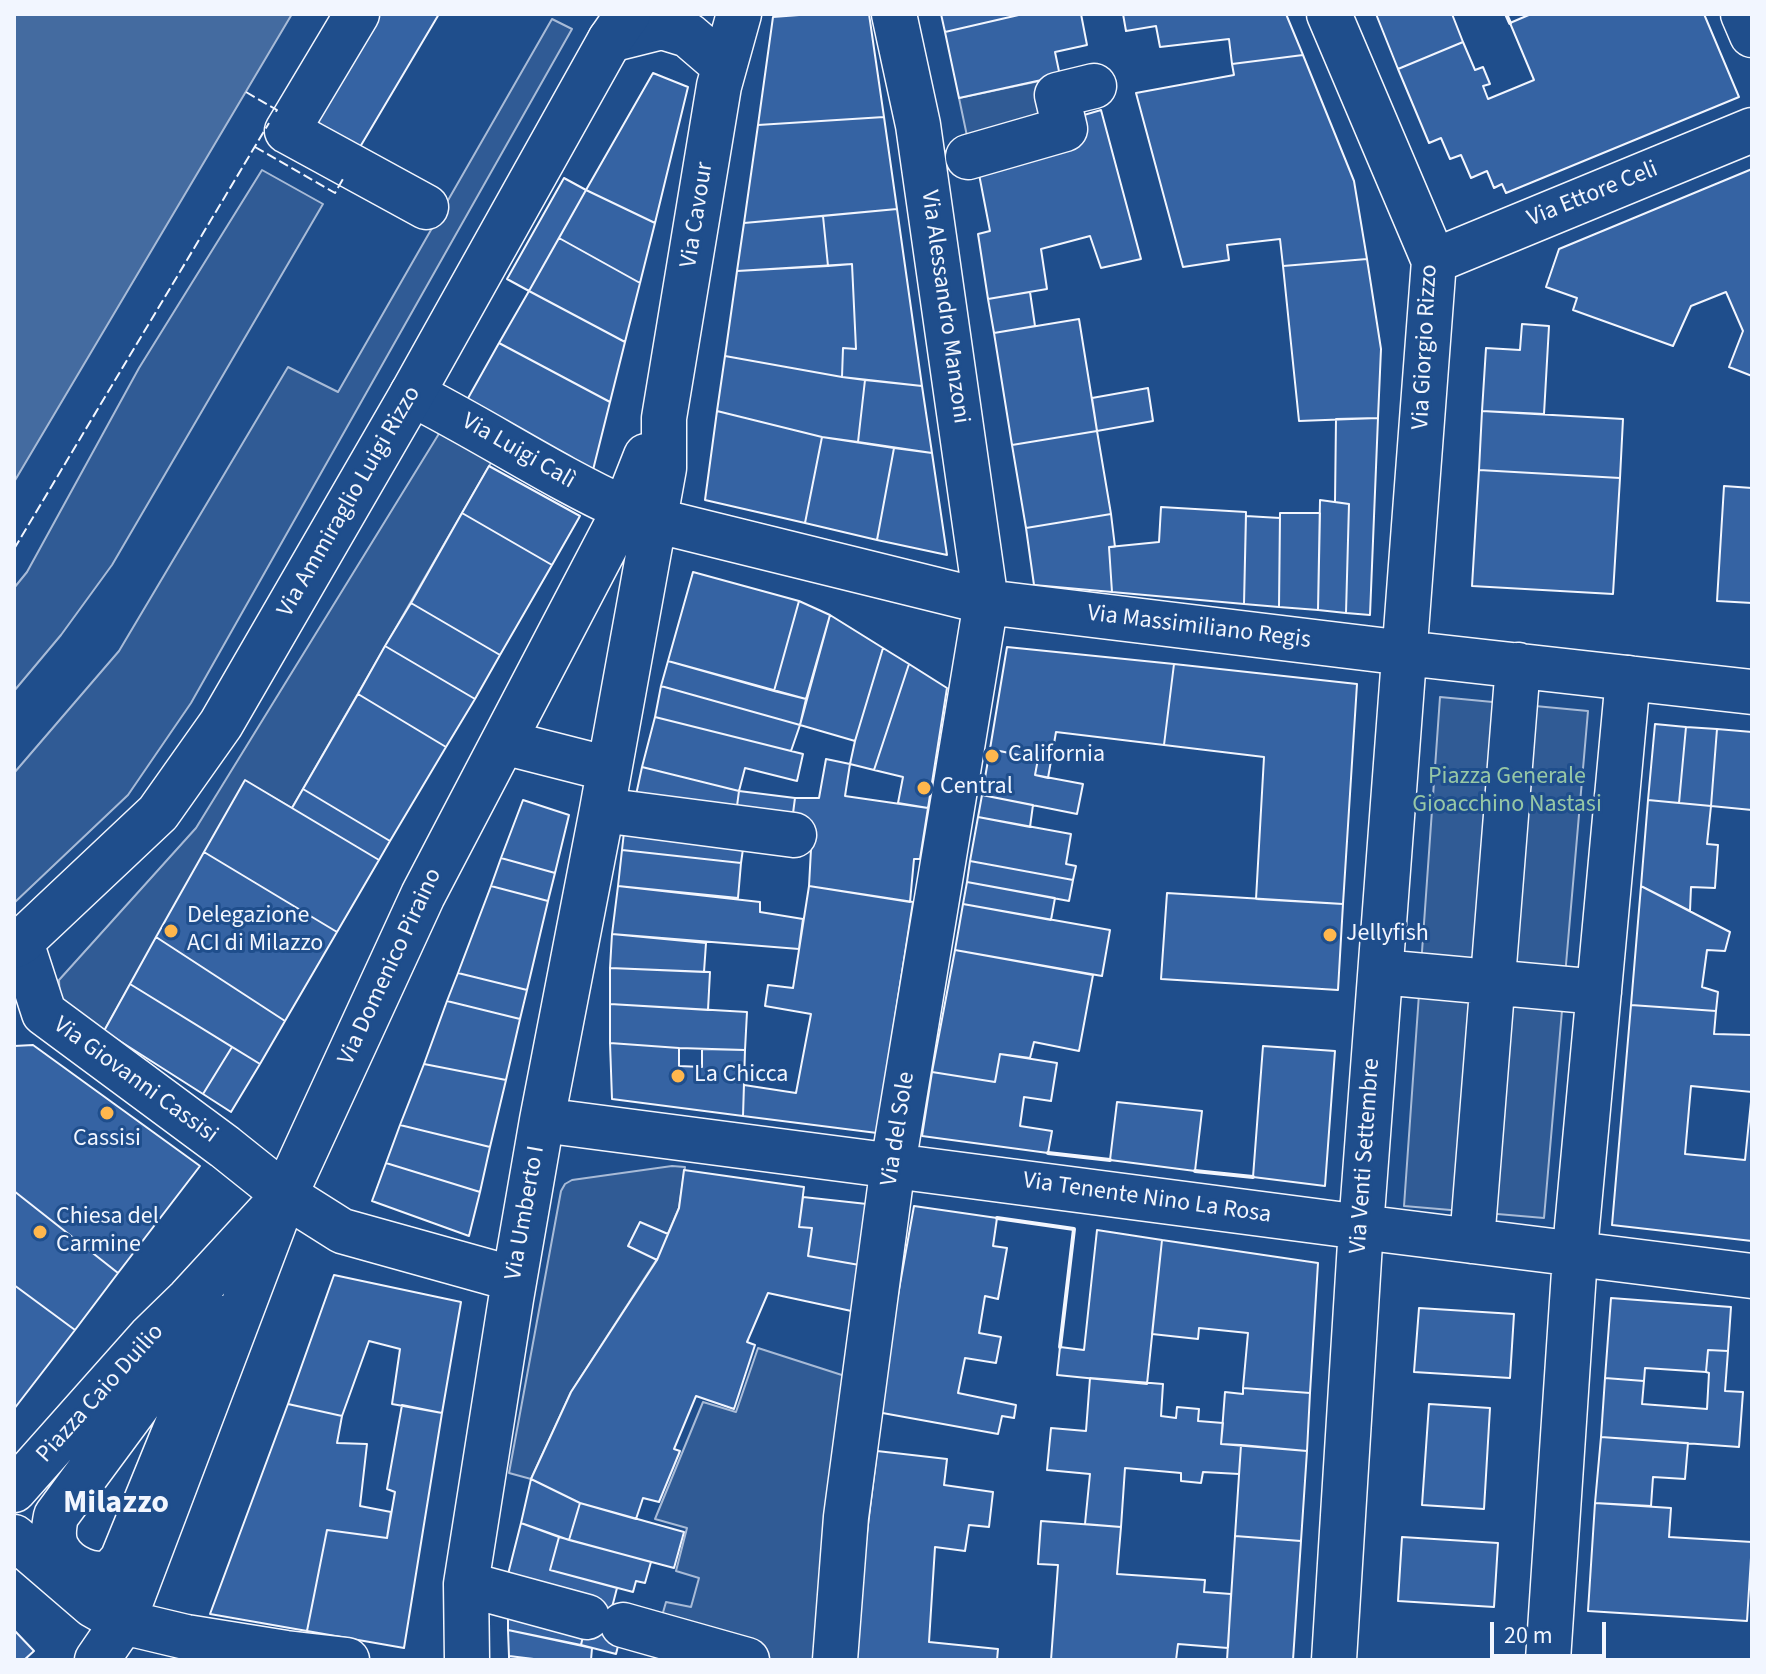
<!DOCTYPE html>
<meta charset="utf-8">
<style>
body{margin:0}
#map{position:relative;width:1766px;height:1674px;overflow:hidden;background:#1f4e8c;font-family:"Source Sans 3",sans-serif}
canvas{display:block}
.frame{position:absolute;inset:0;border:16px solid #f2f6ff;pointer-events:none}
.scale{position:absolute;left:1490px;top:1622px;width:116px;height:36px;box-sizing:border-box;border:4px solid #f2f6ff;border-top:0;padding-left:10px;font-size:24px;line-height:28px;white-space:nowrap;color:#f2f6ff;-webkit-text-stroke:6px #1f4e8c;paint-order:stroke}
</style>
<div id="map">
<canvas width="1766" height="1674"></canvas>
<div class="frame"></div>
<div class="scale">20 m</div>
</div>
<script>
const ctx = document.querySelector('canvas').getContext('2d');
ctx.lineJoin = 'round';
function fillPath(path, color) { ctx.fillStyle = color; ctx.fill(path, 'evenodd'); }
function strokePath(path, color, width, dash) { ctx.strokeStyle = color; ctx.lineWidth = width; ctx.lineCap = dash ? 'butt' : 'round'; ctx.setLineDash(dash || []); ctx.stroke(path); }
function drawText(font, color, halo, rows, align = 'center') {
  ctx.font = font + ' "Source Sans 3",sans-serif'; ctx.lineWidth = 6; ctx.setLineDash([]); ctx.textBaseline = 'middle'; ctx.strokeStyle = halo; ctx.fillStyle = color; for (const [text, x, y, turn = 0] of rows) {
    ctx.save(); ctx.translate(x, y); ctx.rotate((+turn || 0) * Math.PI / 180); ctx.textAlign = isNaN(turn) ? turn : align; if (halo) ctx.strokeText(text, 0, 0); ctx.fillText(text, 0, 0); ctx.restore();
  }
}
const built = new Path2D(`
 M552 19 572 29 191 703 128 795 14 903V773L119 651 288 367 338 392Z
 M1044 80 1052 118 967 136 959 98Z
 M262 170 323 204 112 565 61 635 14 691V588L27 572 139 368Z
 M440 432 492 461 292 808 245 781 104 1031 60 1002 59 980 196 828Z
 M1440 697 1588 711 1544 1218 1404 1206Z
 M672 1166 685 1167 679 1208 657 1259 571 1392 531 1479 509 1473 561 1191 565 1184 572 1180Z
 M758 1348 848 1377 819 1660H767L658 1630 666 1602 691 1607 699 1578 676 1571 687 1528 655 1519 703 1402 736 1412Z`);
const water = new Path2D(`
 M14 14H292L14 482Z`);
const building = new Path2D(`
 M373 14H439L360 147 311 119Z
 M812 14H869L884 117 758 125 773 17Z
 M941 14H1023L945 32Z
 M1023 14H1081L1087 45 1055 52 1060 76 959 98 945 32Z
 M1123 14H1286L1303 55 1232 64 1229 39 1160 47 1156 26 1126 31Z
 M1376 14H1452L1463 42 1398 69Z
 M1531 14H1704L1739 97 1506 193 1502 184 1494 188 1487 171 1471 178 1461 155 1450 159 1441 138 1429 143 1398 69 1463 42 1475 70 1483 67 1490 84 1483 86 1488 99 1534 80 1510 23Z
 M1303 55 1354 181 1367 259 1283 266 1280 239 1227 245 1229 260 1183 267 1136 93 1234 75 1232 64Z
 M653 73 688 87 655 223 586 190Z
 M1101 110 1141 259 1101 268 1090 236 1041 249 1047 289 988 299 978 234 990 231 978 169 1074 118Z
 M884 117 897 209 744 223 758 125Z
 M1752 169V376L1729 367 1743 331 1726 292 1691 306 1673 346 1573 310 1577 298 1546 287 1559 249Z
 M564 178 586 190 529 291 507 279Z
 M586 190 655 223 640 283 559 238Z
 M897 209 922 386 842 377 843 348 856 349 852 264 828 266 823 216Z
 M823 216 828 266 737 271 744 223Z
 M559 238 640 283 625 342 529 291Z
 M1367 259 1381 349 1378 418 1299 421 1283 266Z
 M852 264 856 349 843 348 842 377 725 356 737 271Z
 M529 291 625 342 610 402 499 343Z
 M1030 292 1035 326 994 333 988 299Z
 M1079 319 1097 431 1012 445 994 333Z
 M1522 324 1549 326 1544 414 1482 411 1486 348 1520 350Z
 M499 343 610 402 593 470 467 400Z
 M725 356 842 377 865 380 858 442 822 437 717 411Z
 M865 380 922 386 932 453 858 442Z
 M1148 388 1153 421 1097 431 1092 398Z
 M717 411 822 437 805 523 705 500Z
 M1482 411 1623 419 1620 478 1479 470Z
 M1378 418 1370 615 1346 613 1349 504 1335 502 1336 419Z
 M1097 431 1111 514 1026 528 1012 445Z
 M822 437 894 448 877 540 805 523Z
 M894 448 932 453 947 555 877 540Z
 M489 466 580 516 552 565 462 513Z
 M1479 470 1620 478 1613 594 1472 586Z
 M1724 486 1752 488V603L1717 601Z
 M1320 500 1349 504 1346 613 1318 610Z
 M1161 507 1246 512 1244 604 1112 592 1109 547 1159 542Z
 M462 513 552 565 500 655 411 603Z
 M1280 513H1320L1318 610 1279 607Z
 M1111 514 1115 547H1109L1112 592 1034 585 1026 528Z
 M1246 516 1280 518 1279 607 1244 604Z
 M693 572 799 601 774 691 668 661Z
 M799 601 830 615 806 699 774 691Z
 M411 603 500 655 475 699 385 646Z
 M830 615 883 648 855 741 800 725Z
 M385 646 475 699 446 747 358 694Z
 M1007 647 1174 664 1164 745 1056 732 1048 778 1035 775 1038 759 990 749Z
 M883 648 909 664 874 770 850 764 855 741Z
 M668 661 806 699 800 725 661 686Z
 M909 664 947 688 928 808 898 803 903 777 874 770Z
 M1174 664 1357 684 1343 904 1256 899 1264 757 1164 745Z
 M661 686 800 725 791 751 655 717Z
 M358 694 446 747 390 841 303 789Z
 M655 717 803 754 797 781 745 768 739 791 642 767Z
 M1655 724 1686 727 1679 803 1648 800Z
 M1686 727 1717 729 1711 806 1679 803Z
 M1717 729 1752 732V810L1711 806Z
 M990 749 1038 759 1035 775 1083 784 1077 814 982 795Z
 M826 759 850 764 845 796 928 808 920 859H914L910 902 809 886 812 831 791 829 795 798H819Z
 M642 767 739 791 735 821 633 809Z
 M245 780 379 860 337 932 204 852Z
 M303 789 390 841 379 860 292 808Z
 M739 791 795 798 791 829 735 821Z
 M982 795 1033 805 1030 827 978 817Z
 M523 800 569 815 555 873 501 858Z
 M1648 800 1711 806 1707 844 1718 845 1715 888 1691 887 1690 911 1641 886Z
 M978 817 1071 834 1066 864 1076 866 1073 880 970 861Z
 M625 823 745 835 741 863 622 850Z
 M622 850 741 863 738 898 618 886Z
 M204 852 337 932 285 1021 156 937Z
 M501 858 555 873 548 901 491 886Z
 M970 861 1073 880 1069 901 967 882Z
 M967 882 1055 898 1051 920 963 904Z
 M491 886 548 901 527 990 458 973Z
 M618 886 760 902V912L803 919 799 949 612 934Z
 M809 886 913 902 877 1133 743 1116 744 1085 796 1093 811 1014 765 1006 768 985 793 988Z
 M1641 886 1730 932 1725 951 1707 950 1702 987 1718 992 1716 1011 1631 1005Z
 M1167 893 1343 904 1338 990 1161 979Z
 M963 904 1110 930 1102 976 955 950Z
 M612 934 706 943 704 972 610 968Z
 M156 937 285 1021 260 1064 130 984Z
 M955 950 1093 975 1079 1051 1034 1042 1030 1058 1000 1054 995 1082 932 1072Z
 M610 968 710 972 708 1010 610 1004Z
 M458 973 527 990 520 1019 447 1001Z
 M130 984 232 1047 203 1094 104 1031Z
 M447 1001 520 1019 506 1080 424 1064Z
 M610 1004 747 1012 745 1050 679 1048 610 1043Z
 M1631 1005 1716 1011 1714 1034 1752 1035V1241L1612 1225ZM1691 1086 1752 1092 1745 1160 1685 1154Z
 M610 1043 679 1048V1066L702 1067V1049L745 1050 743 1116 612 1099Z
 M33 1045 200 1166 118 1273 14 1191V1046Z
 M1263 1046 1335 1051 1325 1186 1253 1177Z
 M232 1047 260 1064 231 1112 203 1094Z
 M1000 1054 1057 1063 1051 1101 1024 1097 1020 1126 1052 1131 1048 1153 922 1136 932 1072 995 1082Z
 M424 1064 506 1080 490 1147 400 1125Z
 M1117 1102 1202 1111 1195 1171 1110 1160Z
 M400 1125 490 1147 480 1192 386 1163Z
 M386 1163 480 1192 469 1236 372 1201Z
 M684 1170 804 1187 799 1227 812 1228 808 1256 865 1266 856 1312 768 1293 747 1342 755 1345 734 1409 696 1396 674 1449 680 1451 659 1502 643 1498 636 1519 580 1503 531 1479 571 1392 657 1260 679 1208Z
 M14 1191 118 1273 75 1330 14 1285Z
 M803 1197 876 1205 865 1266 808 1256 812 1228 799 1227Z
 M914 1206 997 1218 993 1246 1007 1248 998 1299 985 1296 979 1333 1001 1337 996 1363 965 1358 958 1393 1016 1405 1014 1418 1002 1416 998 1434 877 1412Z
 M640 1222 668 1234 657 1260 628 1246Z
 M1097 1230 1162 1240 1147 1384 1057 1375 1060 1347 1084 1350Z
 M1162 1240 1318 1263 1310 1393 1243 1388 1248 1333 1199 1328 1198 1339 1152 1334Z
 M334 1275 461 1302 442 1413 392 1404 400 1349 369 1341 342 1416 288 1404Z
 M14 1285 75 1330 14 1409Z
 M1611 1298 1731 1307 1728 1351 1708 1350 1706 1372 1645 1368 1644 1381 1605 1378Z
 M1419 1308 1514 1314 1510 1378 1414 1372Z
 M1708 1350 1728 1351 1725 1391 1743 1392 1739 1447 1601 1437 1605 1378 1644 1381 1642 1404 1707 1409 1709 1373 1706 1372Z
 M1090 1378 1163 1384 1161 1416 1176 1418 1177 1407 1199 1409 1198 1421 1223 1423 1221 1444 1241 1445 1239 1474 1203 1472 1201 1483 1181 1481V1473L1125 1468 1121 1527 1085 1524 1090 1474 1047 1470 1051 1428 1086 1431Z
 M1243 1388 1310 1393 1307 1451 1221 1444 1225 1392 1243 1394Z
 M288 1404 342 1416 337 1443 367 1444 360 1506 391 1512 387 1538 327 1530 307 1631 210 1614Z
 M1429 1404 1490 1408 1484 1509 1422 1505Z
 M402 1405 442 1413 404 1648 307 1631 327 1530 387 1538 395 1492 387 1489Z
 M1601 1437 1688 1443 1685 1479 1653 1477 1651 1506 1595 1503Z
 M1241 1445 1307 1451 1301 1541 1235 1536Z
 M877 1451 947 1459 944 1485 993 1492 989 1527 969 1525 965 1551 935 1547 929 1642 998 1649 997 1660H856L859 1599Z
 M531 1479 580 1503 569 1540 521 1523Z
 M580 1503 684 1532 674 1568 569 1540Z
 M1595 1503 1671 1508 1669 1537 1752 1542 1747 1621 1588 1611Z
 M1041 1521 1121 1527 1117 1574 1205 1580 1204 1592 1231 1594 1228 1648 1178 1644 1176 1660H1051L1058 1565 1038 1564Z
 M521 1523 559 1537 550 1570 617 1588 609 1619 504 1590Z
 M1235 1536 1301 1541 1293 1660H1227Z
 M559 1537 651 1562 645 1583 636 1581 633 1592 550 1570Z
 M1402 1537 1498 1543 1494 1607 1398 1601Z
 M508 1599 586 1623 581 1645 508 1630Z
 M588 1614 624 1622 616 1654 581 1645Z
 M14 1630 34 1651 24 1660H14Z
 M508 1630 592 1648 591 1660H542L509 1656Z
 M509 1656 542 1660H509Z`);
const minor = new Path2D(`
 M357 14 287 131 426 207
 M1329 14 1434 261 1361 1227 1334 1660
 M1743 14 1752 35
 M610 40 662 27 688 35 724 66
 M968 157 1065 129 1057 95 1094 86
 M1434 261 1752 130
 M412 394C484 430 552 476 625 509
 M654 520 986 602 1405 653 1752 692
 M503 742 609 769
 M602 810 794 835
 M21 942 44 1013 225 1147 285 1195 342 1231 514 1279
 M1381 972 1599 992
 M542 1120 1361 1227 1752 1276
 M1472 1241 1518 665
 M210 1314 217 1318 218 1325 122 1560C119 1563 116 1567 113 1570 94 1581 66 1566 57 1548 52 1538 54 1526 56 1516L203 1317Z
 M14 1490 150 1337 189 1299 270 1211
 M14 1537 93 1605 123 1622 186 1637 286 1653 347 1660
 M466 1584 587 1617
 M623 1625 747 1660
 M97 1660 123 1622 285 1195 423 895 625 509 646 456
 M467 1660 466 1584 511 1299 542 1120 602 810 664 468V418L719 86 739 14
 M835 1660 846 1517 893 1165 986 602 918 125 894 14
 M1548 1660 1577 1227 1628 678`);
const major = new Path2D(`
 M14 946 21 942 158 813 221 724 412 394 610 40 628 14`);
const fence = new Path2D(`
 M246 92 277 110 275 113
 M255 147 335 193 343 179
 M14 549 269 123`);
const wall = new Path2D(`
 M1506 14 1510 23
 M1048 1153 1110 1160
 M1195 1171 1253 1177
 M997 1218 1074 1229 1060 1347`);
const markers = [
 [992,756,8,"#ffb74d"],
 [924,788,8,"#ffb74d"],
 [171,931,8,"#ffb74d"],
 [1330,935,8,"#ffb74d"],
 [678,1076,8,"#ffb74d"],
 [107,1113,8,"#ffb74d"],
 [40,1232,8,"#ffb74d"]
];
const streetNames = [
 ["Via Ettore Celi",1593,195,-22],
 ["Via Cavour",698,215,-81],
 ["Via Alessandro Manzoni",944,307,82],
 ["Via Giorgio Rizzo",1426,347,-87],
 ["Via Luigi Calì",518,452,30],
 ["Via Ammiraglio Luigi Rizzo",350,502,-60],
 ["Via Massimiliano Regis",1199,628,7],
 ["Via Domenico Piraino",391,967,-65],
 ["Via Giovanni Cassisi",135,1081,36],
 ["Via del Sole",899,1129,-81],
 ["Via Venti Settembre",1366,1156,-86],
 ["Via Tenente Nino La Rosa",1147,1199,8],
 ["Via Umberto I",526,1213,-80],
 ["Piazza Caio Duilio",101,1394,-48]
];
const poiNames = [
 ["California",1008,756],
 ["Central",940,788],
 ["Delegazione",187,917],
 ["ACI di Milazzo",187,945],
 ["Jellyfish",1346,935],
 ["La Chicca",694,1076],
 ["Cassisi",107,1140,"center"],
 ["Chiesa del",56,1218],
 ["Carmine",56,1246]
];
const parkNames = [
 ["Piazza Generale",1507,778],
 ["Gioacchino Nastasi",1507,806]
];
const districtNames = [
 ["Milazzo",116,1505]
];
fillPath(built, '#305b95');
strokePath(built, '#a8bbd7', 2);
fillPath(water, '#446ba0');
strokePath(water, '#a8bbd7', 2);
fillPath(building, '#3563a3');
strokePath(building, '#f2f6ff', 2);
strokePath(minor, '#f2f6ff', 47);
strokePath(major, '#f2f6ff', 47);
strokePath(minor, '#1f4e8c', 44);
strokePath(major, '#1f4e8c', 44);
strokePath(fence, '#f2f6ff', 2, [10, 4]);
strokePath(wall, '#f2f6ff', 4);
for (const [x, y, r, color] of markers) { const dot = new Path2D(); dot.arc(x, y, r, 0, 2 * Math.PI); ctx.fillStyle = color; ctx.fill(dot); strokePath(dot, '#1f4e8c', 3); }
drawText('24px', '#f2f6ff', '#1f4e8c', streetNames);
drawText('24px', '#f2f6ff', '#1f4e8c', poiNames, 'left');
drawText('24px', '#97c8a6', '#1f4e8c', parkNames);
drawText('bold 32px', '#f2f6ff', '#1f4e8c', districtNames);
</script>
